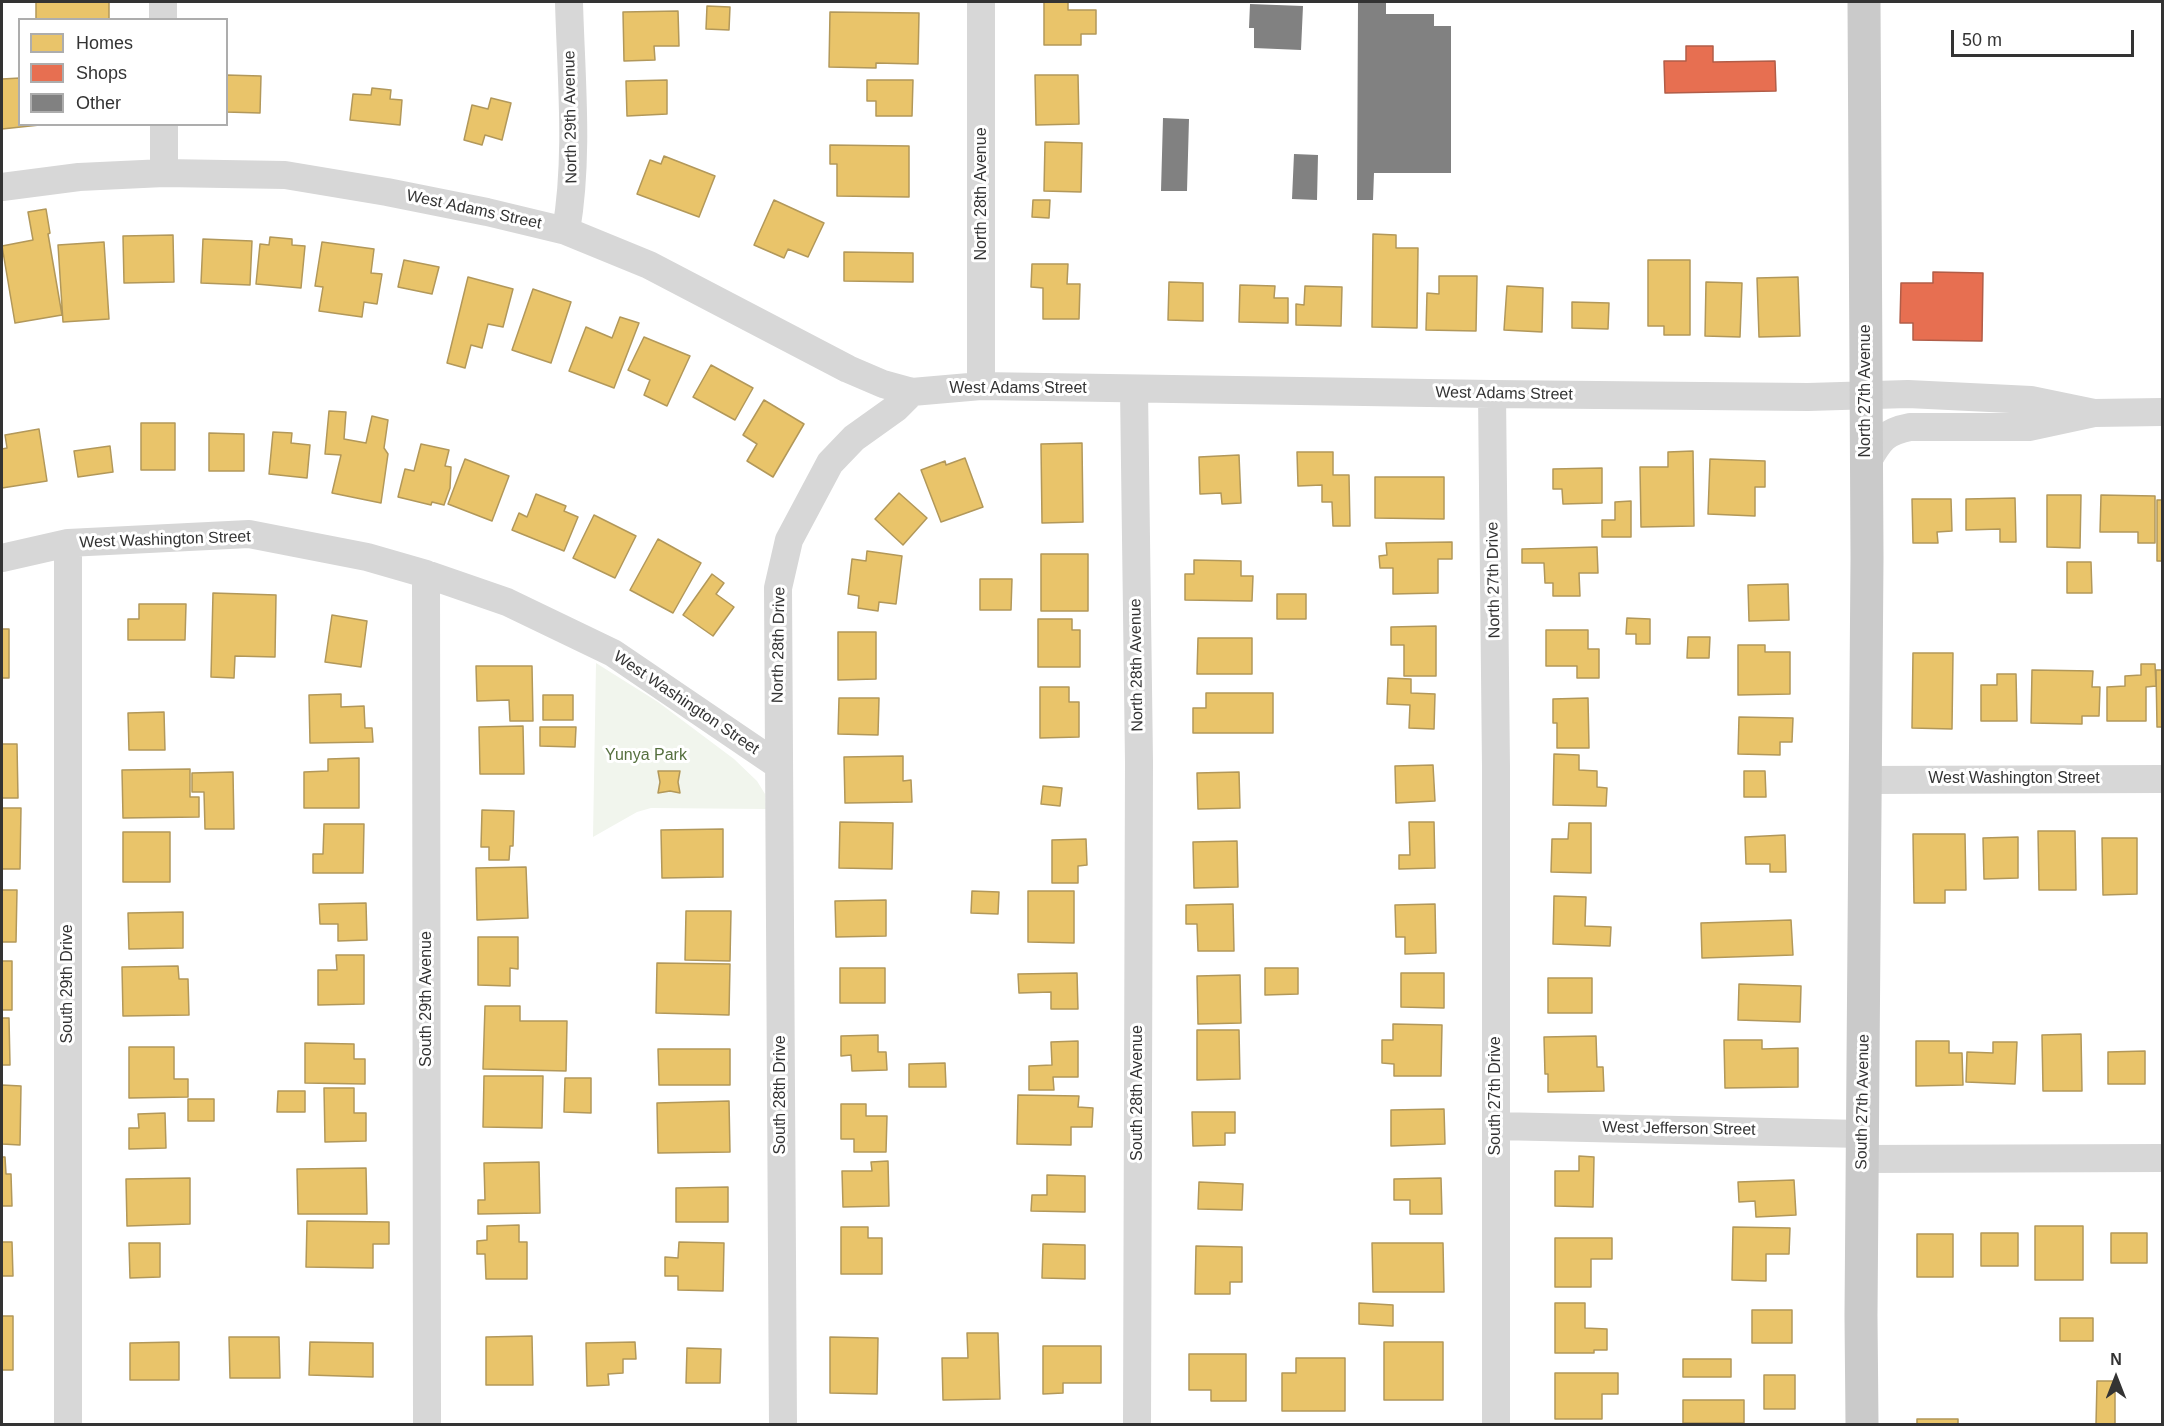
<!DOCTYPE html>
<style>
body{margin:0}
#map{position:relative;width:2164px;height:1426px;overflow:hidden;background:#fff;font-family:Helvetica,sans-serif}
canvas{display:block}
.frame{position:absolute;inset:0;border:3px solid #333;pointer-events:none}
.legend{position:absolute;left:18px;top:18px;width:210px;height:108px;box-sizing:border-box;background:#fff;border:2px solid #adadad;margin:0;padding:8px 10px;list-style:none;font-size:18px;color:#333}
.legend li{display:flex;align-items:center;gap:12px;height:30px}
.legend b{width:30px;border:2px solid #adadad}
.north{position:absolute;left:2086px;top:1348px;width:60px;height:60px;-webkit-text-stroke:4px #fff;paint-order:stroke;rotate:0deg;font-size:16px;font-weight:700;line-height:24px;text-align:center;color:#333}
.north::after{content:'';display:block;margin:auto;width:21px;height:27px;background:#333;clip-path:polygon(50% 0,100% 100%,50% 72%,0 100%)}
.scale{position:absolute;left:1951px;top:30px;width:183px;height:27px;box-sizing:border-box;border:3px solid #333;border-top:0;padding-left:8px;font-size:18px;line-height:21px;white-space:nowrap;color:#333;-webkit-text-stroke:4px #fff;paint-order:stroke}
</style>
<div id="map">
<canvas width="2164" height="1426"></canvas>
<div class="frame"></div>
<ul class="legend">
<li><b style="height:16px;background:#e9c46a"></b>Homes</li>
<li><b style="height:16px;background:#e76f51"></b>Shops</li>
<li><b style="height:16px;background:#818181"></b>Other</li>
</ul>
<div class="north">N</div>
<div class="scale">50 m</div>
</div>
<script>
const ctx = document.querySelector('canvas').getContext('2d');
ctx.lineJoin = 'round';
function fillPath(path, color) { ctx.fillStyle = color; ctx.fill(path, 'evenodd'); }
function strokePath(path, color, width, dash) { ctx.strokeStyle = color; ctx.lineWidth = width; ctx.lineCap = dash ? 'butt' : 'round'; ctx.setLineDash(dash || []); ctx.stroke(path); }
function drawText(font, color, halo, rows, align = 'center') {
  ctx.font = font + ' Helvetica,sans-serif'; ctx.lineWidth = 6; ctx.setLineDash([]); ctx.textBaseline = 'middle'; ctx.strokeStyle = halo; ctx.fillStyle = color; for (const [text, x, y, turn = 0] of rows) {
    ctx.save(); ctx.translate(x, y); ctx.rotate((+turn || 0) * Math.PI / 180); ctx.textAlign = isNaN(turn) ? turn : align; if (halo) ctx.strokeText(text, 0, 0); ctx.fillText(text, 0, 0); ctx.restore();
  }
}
const green = new Path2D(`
 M596 663 658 702 734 759 757 781 765 794 766 809 651 808 637 812 593 837Z`);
const homes = new Path2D(`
 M36 2H109V20H36Z
 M1044 2H1068V10H1096V34H1081V45H1044Z
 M707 6 730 7 729 30 706 29Z
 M678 11 679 46H654L655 60 624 61 623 12Z
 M830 12 919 13 918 64 876 63V68L829 67Z
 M226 75 261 76 260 113 226 112Z
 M1035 75H1078L1079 124 1036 125Z
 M20 78V124H49L2 129V79Z
 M667 80V114L627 116 626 81Z
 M867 80H913L912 116H876V101H867Z
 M372 88 391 90 390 99 402 100 400 125 350 120 353 94 371 95Z
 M491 98 511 103 502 140 485 135 482 145 464 140 472 105 488 109Z
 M1045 142 1082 143 1081 192 1044 191Z
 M830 145 909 146V197L837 196V164H830Z
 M664 156 715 176 699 217 637 194 650 160 661 164Z
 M774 200 824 223 808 257 788 249 784 258 754 245Z
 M1033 200H1050L1049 218 1032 217Z
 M46 209 50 233 48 234 62 315 15 323 2 246 33 240 28 212Z
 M1373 234 1396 235V248H1418L1417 328 1372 327Z
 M173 235 174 282 124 283 123 236Z
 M270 237 292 239V245L305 246 301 288 256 284 260 244 269 245Z
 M203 239 252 241 250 285 201 283Z
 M104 242 109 319 63 322 58 245Z
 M322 242 374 249 371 273 382 274 377 304 364 302 362 317 319 311 323 287 315 286Z
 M844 252 913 253V282L844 281Z
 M404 260 439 267 432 294 398 287Z
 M1648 260H1690V335H1664V326H1648Z
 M1032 264H1068L1067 284H1080L1079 319H1043V288L1031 287Z
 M1439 276H1477L1476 331 1426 330 1427 293 1439 294Z
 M468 277 513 289 503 327 488 324 482 348 471 345 465 368 447 363Z
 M1798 277 1800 336 1759 337 1757 278Z
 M1169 282 1203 283V321L1168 320Z
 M1706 282 1742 283 1740 337 1705 336Z
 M1240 285 1275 286 1274 298H1288V323L1239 322Z
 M1305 286 1342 287 1341 326 1296 325V304L1304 305Z
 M1507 286 1543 288 1542 332 1504 330Z
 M533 289 571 302 551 363 512 350Z
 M1572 302 1609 303 1608 329 1572 328Z
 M620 317 639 323 614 388 569 371 586 327 612 338Z
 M644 337 690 356 667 406 644 395 650 380 628 370Z
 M711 365 753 388 735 420 693 397Z
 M764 400 804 424 773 477 747 461 757 444 743 435Z
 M329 411 346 412 344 439 366 443 372 416 388 420 384 448 388 454 381 503 332 493 341 455 325 454Z
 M141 423H175V470H141Z
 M39 429 47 481 2 488V449L7 448 5 435Z
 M273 432 292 433 291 443 310 445 307 478 269 474Z
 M209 433 244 434V471H209Z
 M1082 443 1083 522 1042 523 1041 444Z
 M421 444 449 450 445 466 451 467 450 488 444 505 432 502 431 505 398 497 405 469 414 471Z
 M110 446 113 472 78 477 74 451Z
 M1693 451 1694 526 1641 527 1640 467H1668V452Z
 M1297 452H1333V475H1349L1350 526H1333L1332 502H1322V485L1298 486Z
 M1239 455 1241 503 1222 504 1221 493 1200 494 1199 457Z
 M965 458 983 507 941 522 921 470 945 461 946 465Z
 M465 459 509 476 492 521 448 504Z
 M1710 459 1765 461V487H1755V516L1708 514Z
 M1602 468V503L1563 504 1562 489H1553V469Z
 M1375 477H1444V519L1375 518Z
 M899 493 927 518 903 545 875 519Z
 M536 494 566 506 564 511 578 517 564 551 512 530 519 513 527 517Z
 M2047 495H2081L2080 548 2047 547Z
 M2101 495 2155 496V543H2138V532H2100Z
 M2015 498 2016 542H2000V529L1966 530V499Z
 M1912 499H1951L1952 531 1937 532 1938 543H1913Z
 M2157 500H2162V561H2157Z
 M1631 501V537H1602V520H1615V502Z
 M594 515 636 536 615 578 573 558Z
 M658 539 701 563 673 613 630 590Z
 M1452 542V559H1438V593L1393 594V568H1380L1379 556 1387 555 1386 543Z
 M1597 547 1598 573H1579L1580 596H1553V583H1545L1544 563H1522V549Z
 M867 551 902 556 896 604 879 602 878 611 858 608 859 596 848 594 852 559 866 561Z
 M1041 554H1088V611H1041Z
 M1194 560 1241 561V576H1253L1252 601 1185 600V574H1194Z
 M2067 562H2091L2092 593H2067Z
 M712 574 724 583 716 594 734 607 713 636 683 615Z
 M980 579H1012L1011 610H980Z
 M1788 584 1789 620 1749 621 1748 585Z
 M213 593 276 595 275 657 235 656 234 678 211 677Z
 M1277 594H1306V619H1277Z
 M139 604H186L185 640H128V619H139Z
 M332 615 367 621 361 667 325 662Z
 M1627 618 1650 619V644H1636V634H1626Z
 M1038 619H1072V630H1080V667H1038Z
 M1436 626V676H1404V645H1391V627Z
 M2 629H9V678H2Z
 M1546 630H1588V649H1599V678H1577V666H1546Z
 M838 632H876V679L838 680Z
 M1688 637H1710L1709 658H1687Z
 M1198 638H1252V674H1197Z
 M1738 645H1765V652H1790V694L1738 695Z
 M1913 653H1953L1952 729 1912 728Z
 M2141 664H2155L2156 686 2146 687V721H2107V687L2125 686V676L2141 675Z
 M476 666H532L533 721H510L509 700 477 701Z
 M2032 670 2093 671 2092 687H2100L2099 716H2082V724L2031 723Z
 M2156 670H2162V727H2157Z
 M1997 674H2016L2017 721H1981V685H1997Z
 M1388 678 1411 679V693L1435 694 1434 729 1409 728 1410 705 1387 704Z
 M1040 687H1069V702H1079V737L1040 738Z
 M1206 693H1273V733H1193V708H1206Z
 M341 694V707L364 706 365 728H372L373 742 310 743 309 695Z
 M543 695H573V720H543Z
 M839 698H879L878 735 838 734Z
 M1588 698 1589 748H1557V723H1553V699Z
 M164 712 165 750H129L128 713Z
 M1739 717 1793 718 1792 742H1780V755L1738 754Z
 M523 726 524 774H480L479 727Z
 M540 727H576L575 747 540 746Z
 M2 744H17L18 798H2Z
 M1554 754 1579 755V770L1597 771V787L1607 788 1606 806 1553 805Z
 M903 756V781L911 780 912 802 845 803 844 757Z
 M359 758V808H304V772L328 771V759Z
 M1433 765 1435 801 1396 803 1395 766Z
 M190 769V797H199V817L123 818 122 770Z
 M658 771H680L678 782 680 793 670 791 658 793 660 782Z
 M1744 771H1765L1766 797H1744Z
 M233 772 234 829H205L204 792H192V773Z
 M1239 772 1240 808 1198 809 1197 773Z
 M1043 786 1062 788 1060 806 1041 804Z
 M2 808H21L20 869H2Z
 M482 810 514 811 513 846H510L509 860H489V847H481Z
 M840 822 893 823 892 869 839 868Z
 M1409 822H1434L1435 868 1399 869V855H1410Z
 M1569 823H1591V873L1551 872 1552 839H1568Z
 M324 824H364L363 873H313V854H323Z
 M723 829V877L662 878 661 830Z
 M2038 831H2075L2076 890H2039Z
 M123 832H170V882H123Z
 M1913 834H1965L1966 890H1945V903H1914Z
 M1785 835 1786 872H1770V864H1746L1745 837Z
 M2018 837V878L1984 879 1983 838Z
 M2102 838H2137V894L2103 895Z
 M1086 839 1087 865 1078 866V883H1052V840Z
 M1237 841 1238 887 1194 888 1193 842Z
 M526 867 528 918 477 920 476 868Z
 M2 890H17L16 942H2Z
 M972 891 999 892 998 914 971 913Z
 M1028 891H1074V943L1028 942Z
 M1554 896 1586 897 1585 926 1611 927 1610 946 1553 944Z
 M886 900V936L836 937 835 901Z
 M366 903 367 940 338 941V924H320L319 904Z
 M1233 904 1234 951H1198L1197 924H1186V905Z
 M1435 904 1436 953 1405 954V937H1396L1395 905Z
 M686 911H731L730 961 685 960Z
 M183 912V948L129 949 128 913Z
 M1791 920 1793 955 1702 958 1701 923Z
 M478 937H518V969L510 968V986L478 985Z
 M336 955H364V1004L318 1005V970H337Z
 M2 961H12V1010H2Z
 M657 963 730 964 729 1015 656 1013Z
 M178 966 179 979H188L189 1015 123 1016 122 967Z
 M840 968H885V1003H840Z
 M1265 968H1298V994L1265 995Z
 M1077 973 1078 1009H1051V992L1019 993 1018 974Z
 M1401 973H1444V1008L1401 1007Z
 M1240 975 1241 1023 1198 1024 1197 976Z
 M1548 978H1592V1013H1548Z
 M1739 984 1801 986 1800 1022 1738 1020Z
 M485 1006H520V1021H567L566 1071 483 1069Z
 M2 1018H9L10 1065H2Z
 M1393 1024 1442 1025 1441 1076H1394V1064L1382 1063V1040H1393Z
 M1197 1030H1239L1240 1079 1197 1080Z
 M2081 1034 2082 1091H2043L2042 1035Z
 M878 1035V1052H886L887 1070 852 1071 851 1055 841 1056V1036Z
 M1596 1036 1597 1067H1603L1604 1091 1548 1092V1074H1545L1544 1037Z
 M1724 1040H1762V1049L1798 1048V1087L1725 1088Z
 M1078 1041V1077H1053L1054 1090H1029V1066L1052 1065 1051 1042Z
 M1916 1041H1949V1053H1962L1963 1085 1916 1086Z
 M1993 1042H2017L2015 1084 1966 1082 1967 1052 1993 1053Z
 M305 1043 354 1044V1059H365V1084L305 1083Z
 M129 1047H174V1079H188V1097L129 1098Z
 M658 1049H730V1085H659Z
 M2145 1051V1084H2108V1052Z
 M945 1063 946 1087H909V1064Z
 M484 1076H543L542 1128 483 1127Z
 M565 1078H591V1113L564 1112Z
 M2 1085 21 1086 20 1145 2 1144Z
 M324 1088H354V1113H366V1141L325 1142Z
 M278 1091H305V1112H277Z
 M1018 1095 1079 1096 1078 1107 1093 1108 1092 1127H1071V1145L1017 1144Z
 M188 1099H214V1121H188Z
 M729 1101 730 1152 658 1153 657 1103Z
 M841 1104H866V1116H887L886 1152H854V1139H841Z
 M1444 1109 1445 1144 1391 1146V1110Z
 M1192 1112H1235V1133H1225V1145L1193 1146Z
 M165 1113 166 1148 129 1149V1128H139L138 1114Z
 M1579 1156 1594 1157 1593 1207 1555 1206V1171H1579Z
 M2 1157H5L6 1174H11L12 1206H2Z
 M888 1161 889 1206 843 1207 842 1171H872L871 1162Z
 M539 1162 540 1213 478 1214V1200H485L484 1163Z
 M366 1168 367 1214H298L297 1169Z
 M1047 1175 1085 1176V1212L1031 1211 1032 1195H1047Z
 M190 1178V1224L127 1226 126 1179Z
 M1441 1178 1442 1214H1410V1200H1394V1179Z
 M1794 1180 1796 1215 1756 1217 1755 1201 1739 1202 1738 1182Z
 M1199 1182 1243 1184 1242 1210 1198 1209Z
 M728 1187V1222H676V1188Z
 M307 1221 389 1222V1244H373V1268L306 1267Z
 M519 1225V1242H527V1279H486L485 1254H477V1241L487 1240V1226Z
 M2035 1226H2083V1280H2035Z
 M841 1227H868V1238H882V1274H841Z
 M1733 1227 1790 1228 1789 1254H1766V1281L1732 1280Z
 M1981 1233H2018V1266H1981Z
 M2111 1233H2147V1263H2111Z
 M1917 1234H1953V1277H1917Z
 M1555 1238H1612V1259H1591V1287H1555Z
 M2 1242H12L13 1276H2Z
 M679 1242 724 1243 723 1291 678 1290V1276H665V1257L678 1258Z
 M129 1243H160V1277L130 1278Z
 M1372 1243H1443L1444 1292H1373Z
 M1043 1244 1085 1245V1279L1042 1278Z
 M1196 1246 1242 1247V1282H1230V1294H1195Z
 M1359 1303 1393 1305V1326L1359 1324Z
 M1555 1303H1585V1328L1607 1329V1350H1594V1353H1555Z
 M1752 1310H1792V1343H1752Z
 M2 1316H13V1370H2Z
 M2060 1318H2093V1341H2060Z
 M967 1333H998L1000 1399 943 1400 942 1358H968Z
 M532 1336 533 1385H486V1337Z
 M229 1337H279L280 1378H230Z
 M830 1337 878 1338 877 1394 830 1393Z
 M179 1342V1380H130V1343Z
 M310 1342 373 1343V1377L309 1375Z
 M635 1342 636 1359H623V1373L608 1374 609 1385 587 1386 586 1343Z
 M1384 1342H1443V1400H1384Z
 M1043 1346H1101V1383H1063V1393L1043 1394Z
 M687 1348 721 1349 720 1383H686Z
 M1189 1354H1246V1401H1211V1390H1189Z
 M1296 1358H1345V1411H1282V1373H1296Z
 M1683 1359H1731V1377H1683Z
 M1555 1373H1618V1394H1602V1419H1555Z
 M1764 1375H1795V1409H1764Z
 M2097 1381H2115V1424H2096Z
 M1683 1400H1744V1423H1683Z
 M1917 1419H1958V1424H1917Z`);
const shops = new Path2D(`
 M1686 46H1713V62L1775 61 1776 91 1665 93 1664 61H1686Z
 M1933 272 1983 273 1982 341 1913 340V323H1900L1901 283H1933Z`);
const building = new Path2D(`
 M1358 2H1386V14H1434V26H1451V173H1374L1373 200H1357Z
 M1250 4 1303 6 1301 50 1254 48V28H1249Z
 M1163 118 1189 119 1187 191H1161Z
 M1294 154 1318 155 1317 200 1292 199Z`);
const minor = new Path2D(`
 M981 2V386
 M163 20V2
 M164 124V173
 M2 187 79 177 164 173 285 175 387 192 487 212 566 231 649 265 848 369 883 384 912 392 981 386 1492 394 1808 397 1908 394 2031 400 2094 413
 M566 231C579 156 571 77 569 2
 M1134 389 1139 762 1137 1424
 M1492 394 1496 767V1424
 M1866 464C1879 442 1883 432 1910 427H2029L2094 413 2162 412
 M68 543V1424
 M2 558 68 543 249 534 367 557 426 574 507 602 613 653 778 765
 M426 574 427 1424
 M1866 780 2162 779
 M1496 1126 1862 1134
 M1862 1159 2162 1158
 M783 1424 778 588 789 540 830 463 854 438 896 408 912 392`);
const major = new Path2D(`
 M1862 1424 1861 1315 1867 558 1864 2`);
const streetNames = [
 ["North 29th Avenue",571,117,-91],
 ["North 28th Avenue",982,194,-90],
 ["West Adams Street",474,210,12],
 ["West Adams Street",1018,389],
 ["North 27th Avenue",1866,391,-90],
 ["West Adams Street",1504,394,1],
 ["West Washington Street",165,540,-2],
 ["North 27th Drive",1494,580,-91],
 ["North 28th Drive",779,645,-89],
 ["North 28th Avenue",1137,665,-91],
 ["West Washington Street",686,703,34],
 ["West Washington Street",2014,779],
 ["South 29th Drive",68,984,-90],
 ["South 29th Avenue",427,999,-90],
 ["South 28th Avenue",1138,1093,-90],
 ["South 28th Drive",781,1095,-90],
 ["South 27th Drive",1496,1096,-90],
 ["South 27th Avenue",1863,1102,-89],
 ["West Jefferson Street",1679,1129,1]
];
const parkNames = [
 ["Yunya Park",646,756]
];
fillPath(green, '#f1f5ed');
fillPath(homes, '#e9c46a');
strokePath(homes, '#b2985a', 1.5);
fillPath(shops, '#e76f51');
strokePath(shops, '#b15d48', 1.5);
fillPath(building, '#818181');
strokePath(minor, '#d7d7d7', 28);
strokePath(major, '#cacaca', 33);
drawText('16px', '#333', '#fff', streetNames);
drawText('16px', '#56703f', '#fff', parkNames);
</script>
